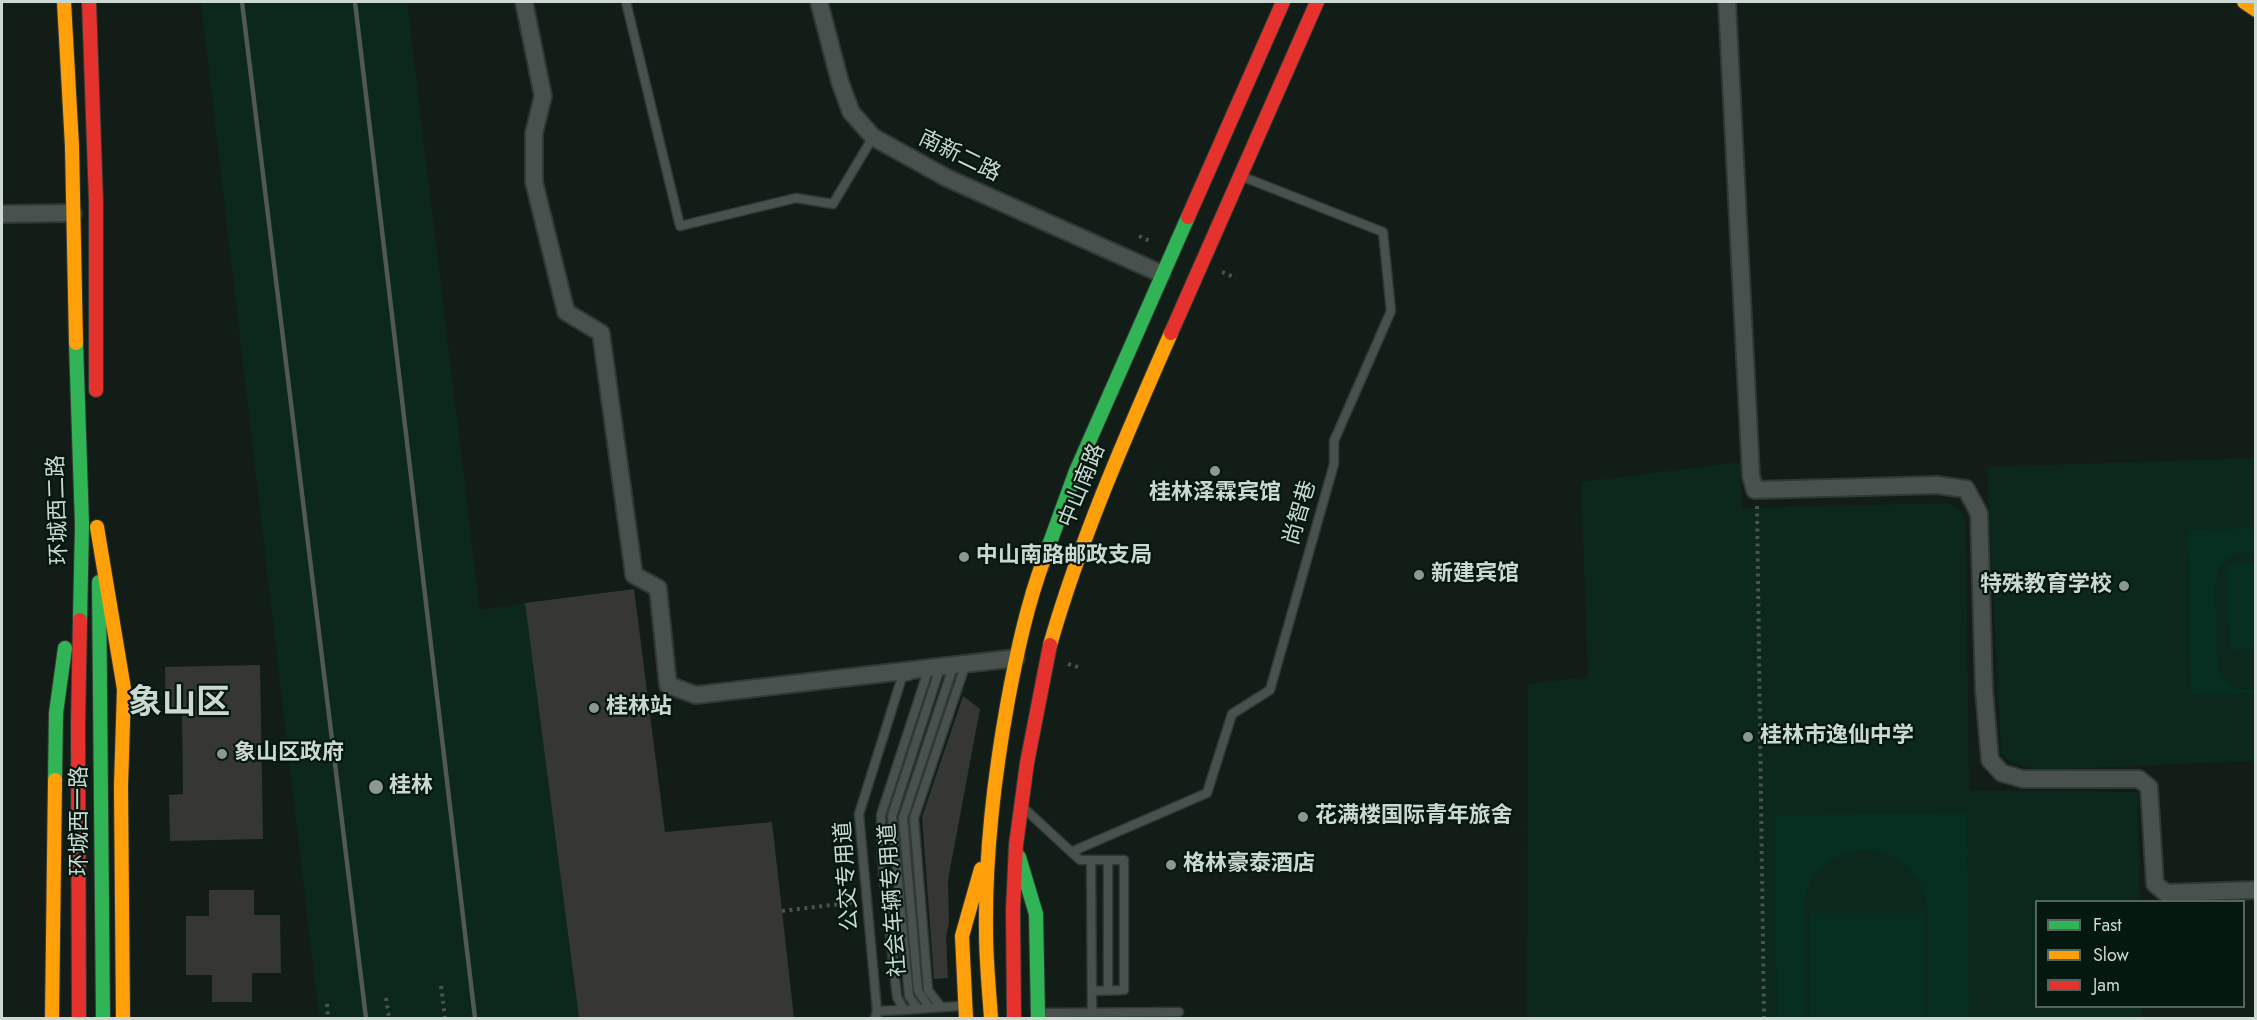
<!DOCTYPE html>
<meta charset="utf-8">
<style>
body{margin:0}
#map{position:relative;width:2257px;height:1020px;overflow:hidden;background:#121d18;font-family:Jost,sans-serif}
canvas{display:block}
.frame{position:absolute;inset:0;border:3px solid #ccd8d2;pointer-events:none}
.legend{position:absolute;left:2035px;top:900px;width:210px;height:108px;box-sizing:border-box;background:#051810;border:2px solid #55655e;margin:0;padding:8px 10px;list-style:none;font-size:18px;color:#ccd8d2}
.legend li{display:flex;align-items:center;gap:12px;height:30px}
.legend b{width:30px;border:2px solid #55655e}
</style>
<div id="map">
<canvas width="2257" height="1020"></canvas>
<div class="frame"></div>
<ul class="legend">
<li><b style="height:8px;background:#30b455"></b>Fast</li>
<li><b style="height:8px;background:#ff9f0a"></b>Slow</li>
<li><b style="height:8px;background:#e5322d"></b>Jam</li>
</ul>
</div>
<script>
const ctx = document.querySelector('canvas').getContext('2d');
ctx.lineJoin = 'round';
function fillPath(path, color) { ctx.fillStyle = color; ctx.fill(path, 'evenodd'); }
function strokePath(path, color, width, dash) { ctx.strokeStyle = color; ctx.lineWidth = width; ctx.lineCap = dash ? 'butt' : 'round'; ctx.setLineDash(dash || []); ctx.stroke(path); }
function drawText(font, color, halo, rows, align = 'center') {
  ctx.font = font + ' Jost,"Noto Sans SC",sans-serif'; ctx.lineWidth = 4.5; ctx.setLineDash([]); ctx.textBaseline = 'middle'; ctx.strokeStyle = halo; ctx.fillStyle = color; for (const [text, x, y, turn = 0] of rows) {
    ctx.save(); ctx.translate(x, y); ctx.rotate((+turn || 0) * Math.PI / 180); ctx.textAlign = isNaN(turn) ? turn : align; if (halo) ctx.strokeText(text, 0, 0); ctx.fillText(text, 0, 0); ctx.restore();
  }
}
const built = new Path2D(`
 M201 2H407L480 610 525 603 579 1018H319Z
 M2255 458V761L2039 770 2011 763 2001 753 1987 467Z
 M1740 462 1742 508 1948 503 1961 511 1966 520 1969 790 2138 792 2140 901 2036 902V1006L2142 1007V1018H1527L1528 684 1588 677 1581 482Z`);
const green = new Path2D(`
 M2255 528V553C2235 550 2218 562 2215 582 2215 598 2216 614 2216 630 2216 657 2215 695 2255 689V693L2191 694 2188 530Z
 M2227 564H2255V649L2229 650Z
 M1967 813 1969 1018H1928C1928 993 1928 967 1928 941 1928 926 1929 909 1925 895 1916 865 1886 845 1854 851 1834 855 1814 871 1807 891 1802 906 1804 924 1804 941 1804 967 1804 993 1804 1018H1777L1775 815Z
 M1810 913H1924V1018H1810Z`);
const building = new Path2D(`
 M634 589 665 832 772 822 794 1018H579L525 603Z
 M260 665 263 839 170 841 169 795 183 794 182 713H166L165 667Z
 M963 696 980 709 948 880 949 923 946 936 948 978 934 979 922 817Z
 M209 890H254V915H280L281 973H252V1002H212V975H186V916H209Z`);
const path = new Path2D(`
 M1139 236 1152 242
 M1222 272 1236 278
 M1757 506 1764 1018
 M1068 664 1082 668
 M782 911 856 902
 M441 986 445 1018
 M386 998 389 1018
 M327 1004 328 1018`);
const lane = new Path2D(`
 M626 2 680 226 796 198 833 204 873 137
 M951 673 903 818 918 991 930 1008 961 1006
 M927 674 881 815 882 859 897 997 904 1010 930 1008
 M1027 811 1080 860H1124V990L1092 991
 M1071 852 1207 793 1232 714 1270 690 1334 464V441L1391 311 1383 232 1246 178
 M1091 860 1092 1013
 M1108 860V990
 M941 1007 928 990 914 818 963 672
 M918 1009 909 996 892 816 938 674
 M1041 1013 1179 1012
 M877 1015V1011L904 1010
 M875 1018 877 1011 859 814 902 677 909 676`);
const street = new Path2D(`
 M524 2 543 96 534 133V182L566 312 601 333 634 575 658 588 668 685 696 695 1016 658
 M819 2 840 82 851 112 873 137 947 178 1162 274
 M1727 2 1751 476 1755 490 1937 485 1966 489 1979 513 1984 690 1990 760 2002 773 2023 779H2139L2149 787 2155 884 2166 893 2256 890
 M2 214 73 213`);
const fast = new Path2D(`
 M76 343 82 525 80 620
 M1044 559 1076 471 1188 217
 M99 582 103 1018
 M55 780 56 713 65 648
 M1019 857 1036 914 1038 1018`);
const slow = new Path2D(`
 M64 2 72 146 76 343
 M2244 2 2256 10
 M97 527 124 689 121 786 123 1018
 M1050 645C1081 537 1126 436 1171 333
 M52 1018 55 780
 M966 1018 962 936 981 869
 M991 1018C989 989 986 960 986 931 985 853 994 777 1008 700 1017 652 1027 605 1044 559`);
const jam = new Path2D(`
 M89 2 96 201V390
 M1188 217 1283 2
 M1171 333 1317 2
 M79 1018 78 725 80 620
 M1014 1018 1013 910 1016 845 1027 763 1050 645`);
const rail = new Path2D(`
 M242 2 366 1018
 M355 2 475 1018`);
const markers = [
 [1215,471,6,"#8b9791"],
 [964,557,6,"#8b9791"],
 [1419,575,6,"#8b9791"],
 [2124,586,6,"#8b9791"],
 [594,708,6,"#8b9791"],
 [1748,737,6,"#8b9791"],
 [222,754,6,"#8b9791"],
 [376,787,8,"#8b9791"],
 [1303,817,6,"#8b9791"],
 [1171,865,6,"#8b9791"]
];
const streetNames = [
 ["南新二路",959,157,26],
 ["中山南路",1083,486,-68],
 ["环城西二路",59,510,-92],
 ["尚智巷",1301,513,-74],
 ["环城西一路",81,821,-90],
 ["公交专用道",848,876,-94],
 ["社会车辆专用道",894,900,-94]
];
const poiNames = [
 ["桂林泽霖宾馆",1215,494,"center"],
 ["中山南路邮政支局",976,557],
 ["新建宾馆",1431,575],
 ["特殊教育学校",2112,586,"right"],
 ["桂林站",606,708],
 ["桂林市逸仙中学",1760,737],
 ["象山区政府",234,754],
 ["桂林",389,787],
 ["花满楼国际青年旅舍",1315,817],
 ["格林豪泰酒店",1183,865]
];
const townNames = [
 ["象山区",179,705]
];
fillPath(built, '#0c271c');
fillPath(green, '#062f21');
fillPath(building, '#363634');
strokePath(lane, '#313935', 11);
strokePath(street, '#313935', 20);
strokePath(fast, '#313935', 16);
strokePath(slow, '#313935', 16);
strokePath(jam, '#313935', 16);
strokePath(path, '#4b534f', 4, [3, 4.5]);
strokePath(lane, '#48514d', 8);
strokePath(street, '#48514d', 16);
strokePath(fast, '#30b455', 14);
strokePath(slow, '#ff9f0a', 14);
strokePath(jam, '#e5322d', 14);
strokePath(rail, '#525955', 4.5);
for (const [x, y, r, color] of markers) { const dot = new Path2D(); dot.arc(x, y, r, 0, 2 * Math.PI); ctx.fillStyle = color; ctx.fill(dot); strokePath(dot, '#051810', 2); }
drawText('22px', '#ccd8d2', '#051810', streetNames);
drawText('bold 22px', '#ccd8d2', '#051810', poiNames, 'left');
drawText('bold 34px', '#ccd8d2', '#051810', townNames);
</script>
